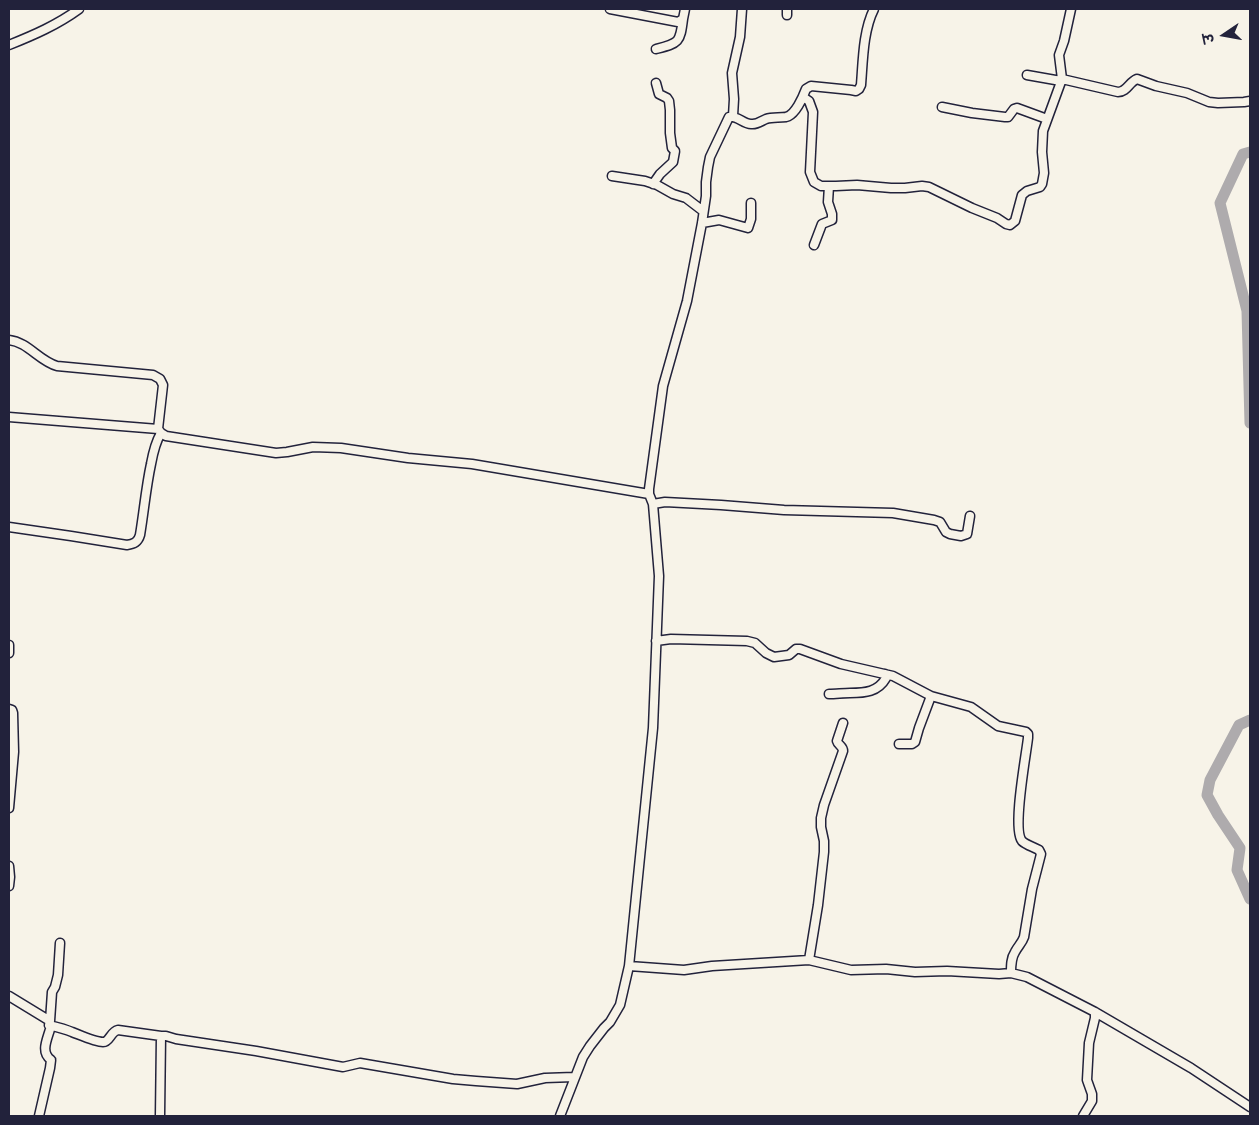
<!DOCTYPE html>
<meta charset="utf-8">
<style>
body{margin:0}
#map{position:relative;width:1259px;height:1125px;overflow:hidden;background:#f7f3e8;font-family:Mynerve,"Playpen Sans Deva",sans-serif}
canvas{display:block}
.frame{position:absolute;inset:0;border:10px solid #22223b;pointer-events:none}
.north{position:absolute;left:1199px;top:10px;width:50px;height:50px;-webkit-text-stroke:4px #f7f3e8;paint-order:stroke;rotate:258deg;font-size:14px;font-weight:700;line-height:20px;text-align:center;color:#22223b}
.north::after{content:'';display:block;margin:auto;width:18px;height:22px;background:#22223b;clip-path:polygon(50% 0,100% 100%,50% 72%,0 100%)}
</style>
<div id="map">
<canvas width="1259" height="1125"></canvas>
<div class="frame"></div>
<div class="north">उ</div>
</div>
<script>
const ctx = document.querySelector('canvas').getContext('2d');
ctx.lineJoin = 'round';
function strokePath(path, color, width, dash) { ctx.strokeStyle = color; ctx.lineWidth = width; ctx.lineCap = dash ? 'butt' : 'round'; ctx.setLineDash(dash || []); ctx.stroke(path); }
const river = new Path2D(`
 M1250 152 1243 154 1220 203 1247 311 1250 423
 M1250 720 1239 725 1210 780 1207 795 1218 815 1240 848 1237 870 1250 899`);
const minor = new Path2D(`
 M610 9 678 22 683 19 685 9
 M787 15V9
 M9 45C34 35 57 25 79 9
 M656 49C679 43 680 43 683 19
 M1027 75 1061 81
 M1062 79 1118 92C1127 92 1129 82 1137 79L1156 86 1187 93 1209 102 1218 103 1244 102 1250 101
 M803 97 809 101 813 112 810 172 814 182 821 186H836L857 185 891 188H905L922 186 929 187 972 208 997 218 1006 224 1010 225 1015 221 1022 195 1027 191 1040 187 1042 184 1044 173 1042 152 1043 131 1062 79 1059 55 1064 41 1071 9
 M942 107 972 113 1005 117H1008L1014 109 1017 108 1047 119
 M733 116 734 99 732 73 740 37 742 9
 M612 176 645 181 657 185 673 194 686 198 703 211
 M653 184 660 174 673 162 675 151 672 148 670 133V110L669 101 667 98 659 94 656 83
 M702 223 719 220 748 228 751 219V203
 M814 245 822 224 832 220V214L828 202 829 186
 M9 340C28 342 39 361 57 366L153 375 160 379 163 385 158 429 161 433 166 436 276 453 287 452 313 447 341 448 408 458 472 464 649 494
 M9 417 158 429
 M653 504 665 502 721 505 784 510 893 513 934 520 940 522 946 532 950 534 961 536 967 534 970 516
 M9 527 71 536 127 545C134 544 138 542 140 535 144 511 146 487 151 464 153 453 155 443 161 433
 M656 641 671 639 747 641 755 643 766 653 774 657 789 655 796 649H800L841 664 893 676 931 696 971 707 998 726 1026 732 1028 734V738C1026 756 1012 829 1022 841 1026 845 1034 847 1039 850L1041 854 1032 889 1024 937C1022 943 1018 946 1015 952 1011 958 1011 965 1011 973
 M9 645V653
 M829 694C836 694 843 693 850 693 865 693 878 692 886 678L885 674
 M9 709 12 710 13 713 14 752 9 808
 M899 744H912L915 742 919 728 931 696
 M9 866 10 877 9 886
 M809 960 818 905 824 852V841L821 827V818L824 805 843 751C843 746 838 745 837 741L843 723
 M629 966 684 970 712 966 809 960 851 970 886 969 915 972 947 971 999 974 1011 973 1027 977 1095 1012 1191 1068 1250 1107
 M9 996 50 1021 49 1025C57 1027 65 1029 72 1032 80 1035 95 1042 103 1042 110 1042 110 1032 118 1030L161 1036
 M50 1021 52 992 55 987 58 975 60 943
 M39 1116 50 1068 51 1060C39 1051 49 1037 51 1025
 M160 1116 161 1036H166L176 1039 256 1051 343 1067 360 1063 453 1079 476 1081 517 1084 545 1078 574 1077
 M560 1116 583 1057 590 1046 604 1028 610 1022 620 1005 629 966 653 728 659 576 653 504 649 494V489L663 386 687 301 702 223 706 196V182L708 167 710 157 729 117C737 115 743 124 751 124 757 125 761 121 766 119 772 117 779 118 786 117 795 115 803 97 806 89L811 86 851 90 856 91 859 89 861 85C863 60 863 31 874 9
 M1083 1116 1092 1101V1094L1087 1080 1089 1043 1095 1018V1012`);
strokePath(river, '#aeabad', 11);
strokePath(minor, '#22223b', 11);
strokePath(minor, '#f7f3e8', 8);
</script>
